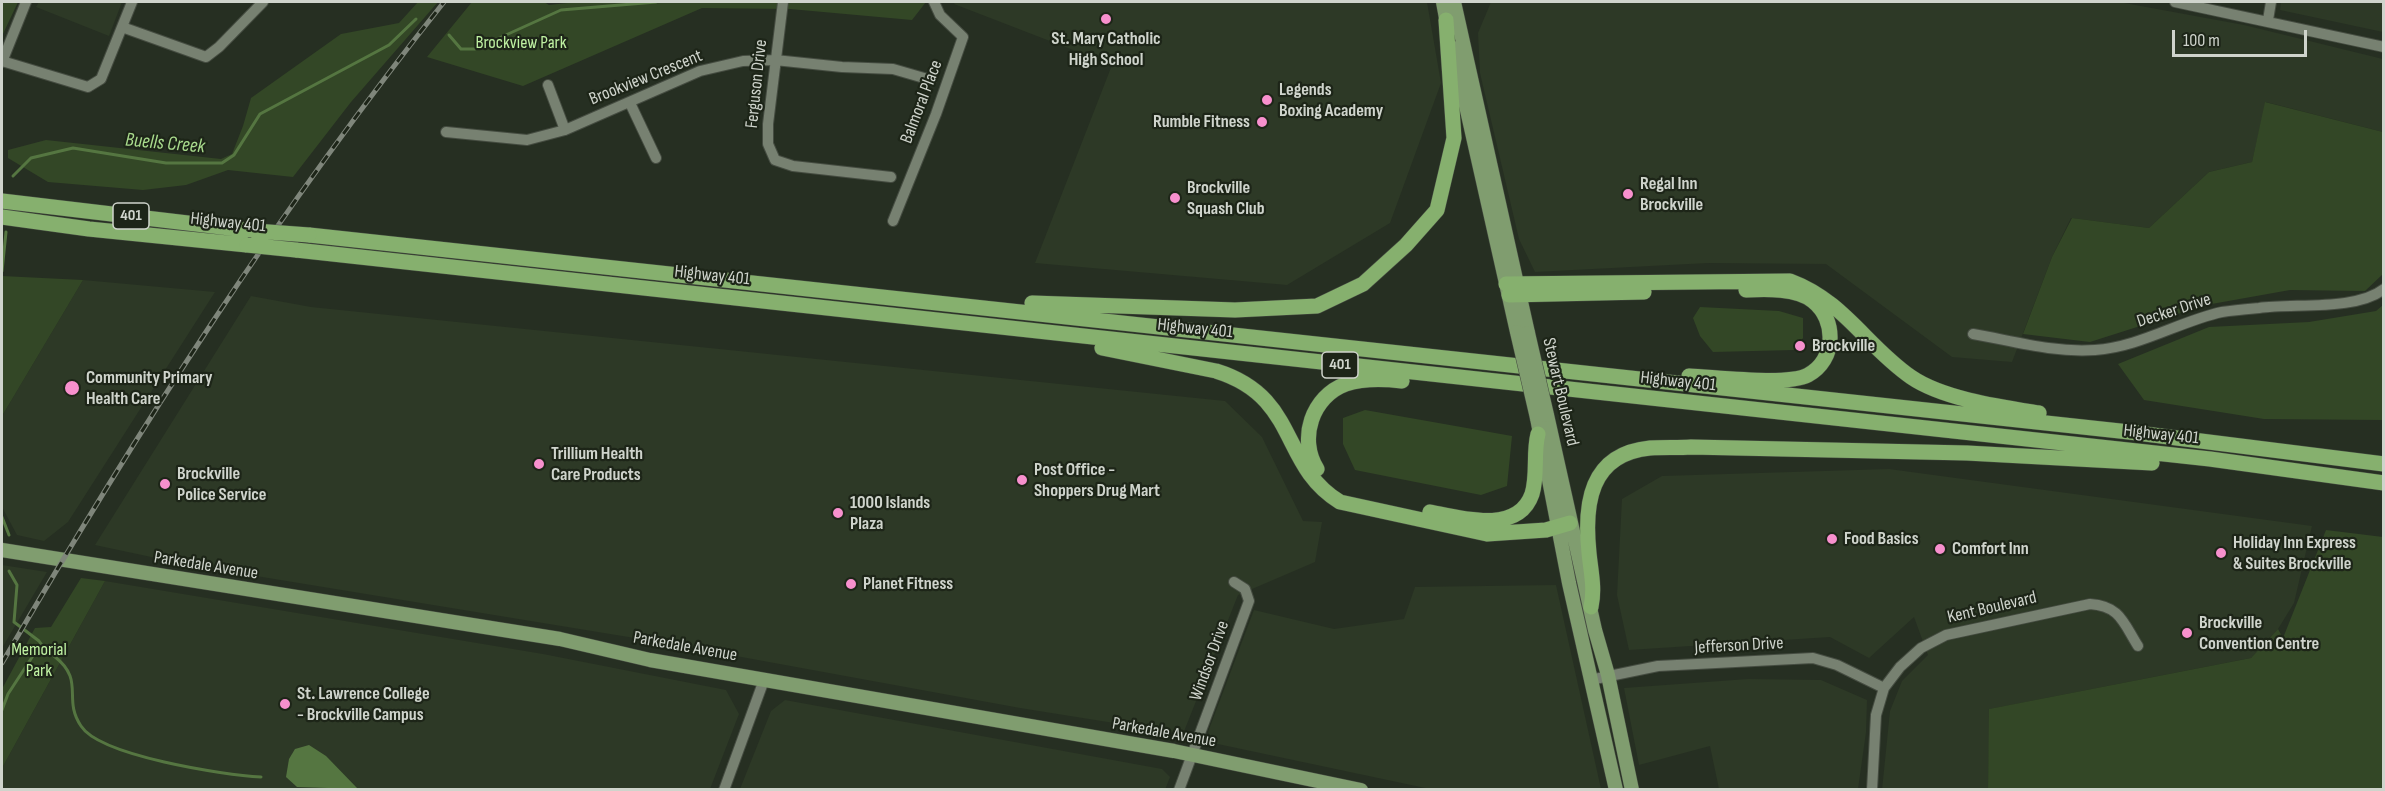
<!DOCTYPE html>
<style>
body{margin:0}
#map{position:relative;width:2385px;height:791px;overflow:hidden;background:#262f22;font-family:"Sofia Sans Condensed",sans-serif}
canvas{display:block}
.frame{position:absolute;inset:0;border:3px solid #cfd4cc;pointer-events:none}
.scale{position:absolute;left:2172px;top:30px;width:135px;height:27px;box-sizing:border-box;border:3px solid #cfd4cc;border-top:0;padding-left:8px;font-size:18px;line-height:21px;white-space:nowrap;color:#cfd4cc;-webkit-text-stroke:4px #1d2518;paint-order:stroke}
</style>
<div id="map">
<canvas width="2385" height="791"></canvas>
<div class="frame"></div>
<div class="scale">100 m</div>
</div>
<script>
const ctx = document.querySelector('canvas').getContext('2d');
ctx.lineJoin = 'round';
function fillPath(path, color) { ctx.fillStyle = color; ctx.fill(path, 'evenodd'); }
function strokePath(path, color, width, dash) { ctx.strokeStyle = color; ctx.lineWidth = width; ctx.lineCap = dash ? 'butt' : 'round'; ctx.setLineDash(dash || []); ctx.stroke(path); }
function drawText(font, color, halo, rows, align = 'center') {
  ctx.font = font + ' "Sofia Sans Condensed",sans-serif'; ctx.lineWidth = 4.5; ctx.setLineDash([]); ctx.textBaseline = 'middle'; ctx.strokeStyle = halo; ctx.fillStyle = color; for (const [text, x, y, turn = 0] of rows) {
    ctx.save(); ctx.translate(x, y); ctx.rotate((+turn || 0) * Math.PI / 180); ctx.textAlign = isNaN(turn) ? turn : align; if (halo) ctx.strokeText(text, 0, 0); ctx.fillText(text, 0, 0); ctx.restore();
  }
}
const built = new Path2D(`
 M39 2H122L109 36 36 7Z
 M955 2H1427L1441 83 1390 223 1287 285 1035 263 1112 65 954 4Z
 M1491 2H2119L2244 25 2383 59V132L2266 102 2252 162 2209 172 2149 228 2071 218 2052 257 2012 362 1952 357 1826 264 1708 263 1535 272 1519 239 1480 73 1478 33Z
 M2281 2H2383V32L2280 10Z
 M83 280 215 292 68 522 44 541 17 535 2 507V416Z
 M251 296 311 307 1225 401 1262 437 1303 521 1322 522 1315 562 1238 595 1183 734 1020 708 665 643 189 565 95 545Z
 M1889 469 2312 526 2294 603 2278 629 2251 658 1990 709 1988 789 1882 790 1890 711 1902 681 1928 655 1914 617 1869 658 1830 637 1629 650 1617 595 1622 499 1662 476Z
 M2 565 47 572 2 648Z
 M105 581 543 654 726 690 739 714 710 789 2 790V768Z
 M1556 585 1601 789H1430L1213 743 1208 732 1254 610 1334 629 1404 619 1415 587Z
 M1748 679 1821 680 1867 700 1866 732 1858 789H1719L1710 746 1639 765 1624 688Z
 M785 700 1162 769 1170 777 1165 790 740 789 771 711Z`);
const green = new Path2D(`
 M2 2H18L2 36Z
 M418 2H438L351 102 293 177 228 170 186 185 143 190 48 182 8 158V150L46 140 221 159 232 154 243 126 251 98 341 34 399 23Z
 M472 2H544L549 5 577 2H926L912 20 790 9 702 8 523 86 427 57Z
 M2265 102 2383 132V274L2365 291 2290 290 2206 305 2090 342 2023 334 2052 257 2072 218 2149 228 2209 172 2252 162Z
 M2 276 83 280 2 416Z
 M2383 305V420L2264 419 2144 400 2118 364 2209 327 2309 322 2376 311Z
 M1700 307 1779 311 1803 318V338L1794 350 1713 352 1700 336 1693 318Z
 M1365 410 1512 436 1507 486 1481 495 1355 470 1343 444V418Z
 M2326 530 2383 537V789H1988L1989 709 2251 658 2278 629 2283 638Z
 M81 578 105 581 2 768V689L35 628 51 627Z`);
const water = new Path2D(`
 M309 745 326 756 358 789 297 787 286 777 289 759 295 749Z`);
const stream = new Path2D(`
 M449 35 461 49H475L561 10 656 2
 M13 176 31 158 73 148 166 163H222L234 155 260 114 389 45 416 19
 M2 271 6 232
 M2 517 9 535
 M9 571 17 585 14 622 39 641 46 651
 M54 656C86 681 62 698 81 726 100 756 224 775 261 777
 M2 710 8 694 40 645`);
const minor = new Path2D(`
 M783 2 768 124V144L775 160 793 166 891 177
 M2175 2 2384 47
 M2268 20 2271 2
 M122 27 206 57 219 47 263 2
 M2 61 88 87 101 79 132 2
 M2 62 26 2
 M548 85 565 130
 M630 103 656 158
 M446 132 527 140 565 130 700 71 743 61 775 60 842 67 893 69 931 80
 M893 221 936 114 963 37 940 15 934 2
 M1973 334C2013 341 2054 353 2095 350 2140 347 2180 321 2222 312 2234 310 2247 309 2259 308 2294 303 2356 311 2384 289
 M1590 680 1658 666 1813 658 1837 665 1884 688
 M724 790 764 680
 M1179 790 1249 601 1245 589 1234 582
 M1872 790 1876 715 1884 688 1900 667 1921 648 1946 635 2090 604C2120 606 2123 622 2138 646`);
const major = new Path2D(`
 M1443 2 1448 29
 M1454 2 1528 333
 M1453 48 1517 332
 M1547 415 1595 630 1608 675 1632 790
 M1537 418 1569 583 1616 790
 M2 550 560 639 650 660 1174 751 1361 790`);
const highway = new Path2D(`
 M2 201 255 231
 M2 217 89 229 247 245
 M309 235 2129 432 2384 464
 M296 250 2210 459 2384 483
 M1506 284 1790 281C1844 301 1866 346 1911 377 1943 399 2001 407 2039 413
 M1509 295 1644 292
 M1032 303 1235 310 1317 306 1363 284 1406 245 1437 210 1454 138 1446 20
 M1102 348 1216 371C1300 397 1279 465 1340 502L1487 534 1546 530 1570 523
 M1689 376C1715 377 1788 386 1808 375 1836 360 1837 320 1813 301 1797 288 1766 289 1746 290
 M1317 469C1298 439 1312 396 1346 384 1364 378 1384 379 1402 381
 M1430 512C1460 518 1518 535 1532 494 1538 475 1533 453 1538 434
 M1591 607C1595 588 1591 573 1589 553 1584 505 1589 454 1650 448 1663 447 1678 448 1691 447L1967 453 2152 463`);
const rail = new Path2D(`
 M2 663C135 434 279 209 444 2`);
const majorBridge = new Path2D(`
 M1517 332 1537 418
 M1528 333 1547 415`);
const highwayBridge = new Path2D(`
 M255 231 309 235
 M247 245 296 250`);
const markers = [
 [1106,19,6,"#f790cd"],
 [1267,100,6,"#f790cd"],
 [1262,122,6,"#f790cd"],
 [1628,194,6,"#f790cd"],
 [1175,198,6,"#f790cd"],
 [1800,346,6,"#f790cd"],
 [72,388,8,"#f790cd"],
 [539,464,6,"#f790cd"],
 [1022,480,6,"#f790cd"],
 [165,484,6,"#f790cd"],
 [838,513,6,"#f790cd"],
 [1832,539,6,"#f790cd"],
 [1940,549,6,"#f790cd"],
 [2221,553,6,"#f790cd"],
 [851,584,6,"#f790cd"],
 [2187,633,6,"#f790cd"],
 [285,704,6,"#f790cd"]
];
const shields = [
 [131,216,36],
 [1340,365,36]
];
const shieldNames = [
 ["401",131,216],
 ["401",1340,365]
];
const poiNames = [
 ["St. Mary Catholic",1106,39,"center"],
 ["High School",1106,60,"center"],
 ["Legends",1279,90],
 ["Boxing Academy",1279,111],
 ["Rumble Fitness",1250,122,"right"],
 ["Regal Inn",1640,184],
 ["Brockville",1640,205],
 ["Brockville",1187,188],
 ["Squash Club",1187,209],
 ["Brockville",1812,346],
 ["Community Primary",86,378],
 ["Health Care",86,399],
 ["Trillium Health",551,454],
 ["Care Products",551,475],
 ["Post Office -",1034,470],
 ["Shoppers Drug Mart",1034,491],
 ["Brockville",177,474],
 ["Police Service",177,495],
 ["1000 Islands",850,503],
 ["Plaza",850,524],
 ["Food Basics",1844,539],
 ["Holiday Inn Express",2233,543],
 ["& Suites Brockville",2233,564],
 ["Comfort Inn",1952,549],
 ["Planet Fitness",863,584],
 ["Brockville",2199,623],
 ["Convention Centre",2199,644],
 ["St. Lawrence College",297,694],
 ["- Brockville Campus",297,715]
];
const parkNames = [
 ["Brockview Park",521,43],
 ["Memorial",39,650],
 ["Park",39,671]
];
const streetNames = [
 ["Brookview Crescent",646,78,-22],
 ["Ferguson Drive",757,84,-84],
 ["Balmoral Place",922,102,-69],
 ["Highway 401",228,223,6],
 ["Highway 401",712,276,6],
 ["Decker Drive",2174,311,-18],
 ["Highway 401",1195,329,6],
 ["Highway 401",1678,382,6],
 ["Stewart Boulevard",1560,392,77],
 ["Highway 401",2161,435,6],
 ["Parkedale Avenue",206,566,9],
 ["Kent Boulevard",1992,608,-13],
 ["Jefferson Drive",1739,646,-3],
 ["Parkedale Avenue",685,647,10],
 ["Windsor Drive",1210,661,-70],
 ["Parkedale Avenue",1164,733,10]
];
const waterNames = [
 ["Buells Creek",165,144,5]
];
fillPath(built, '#2d3926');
fillPath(green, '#334726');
fillPath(water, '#557641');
strokePath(stream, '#557641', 3);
strokePath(minor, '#454c41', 12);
strokePath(major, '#454c41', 15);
strokePath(highway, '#454c41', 16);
strokePath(minor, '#778171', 10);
strokePath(major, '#809d6f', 14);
strokePath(highway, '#86b06e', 15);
strokePath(rail, '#7f867b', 5);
strokePath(rail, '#1d2518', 3, [9]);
strokePath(majorBridge, '#454c41', 15, []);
strokePath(highwayBridge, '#454c41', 16, []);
strokePath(majorBridge, '#809d6f', 14);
strokePath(highwayBridge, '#86b06e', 15);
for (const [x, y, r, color] of markers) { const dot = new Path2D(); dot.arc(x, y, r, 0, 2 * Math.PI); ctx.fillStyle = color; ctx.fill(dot); strokePath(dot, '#1d2518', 2); }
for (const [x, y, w] of shields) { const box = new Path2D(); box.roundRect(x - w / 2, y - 13, w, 26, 4.5); ctx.fillStyle = '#1d2518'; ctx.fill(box); strokePath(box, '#cfd4cc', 1.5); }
drawText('bold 16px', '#cfd4cc', null, shieldNames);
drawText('bold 18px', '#cfd4cc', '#1d2518', poiNames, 'left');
drawText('18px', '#bff1a2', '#1d2518', parkNames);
drawText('18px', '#cfd4cc', '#1d2518', streetNames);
drawText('italic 20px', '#a9db8d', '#1d2518', waterNames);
</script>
